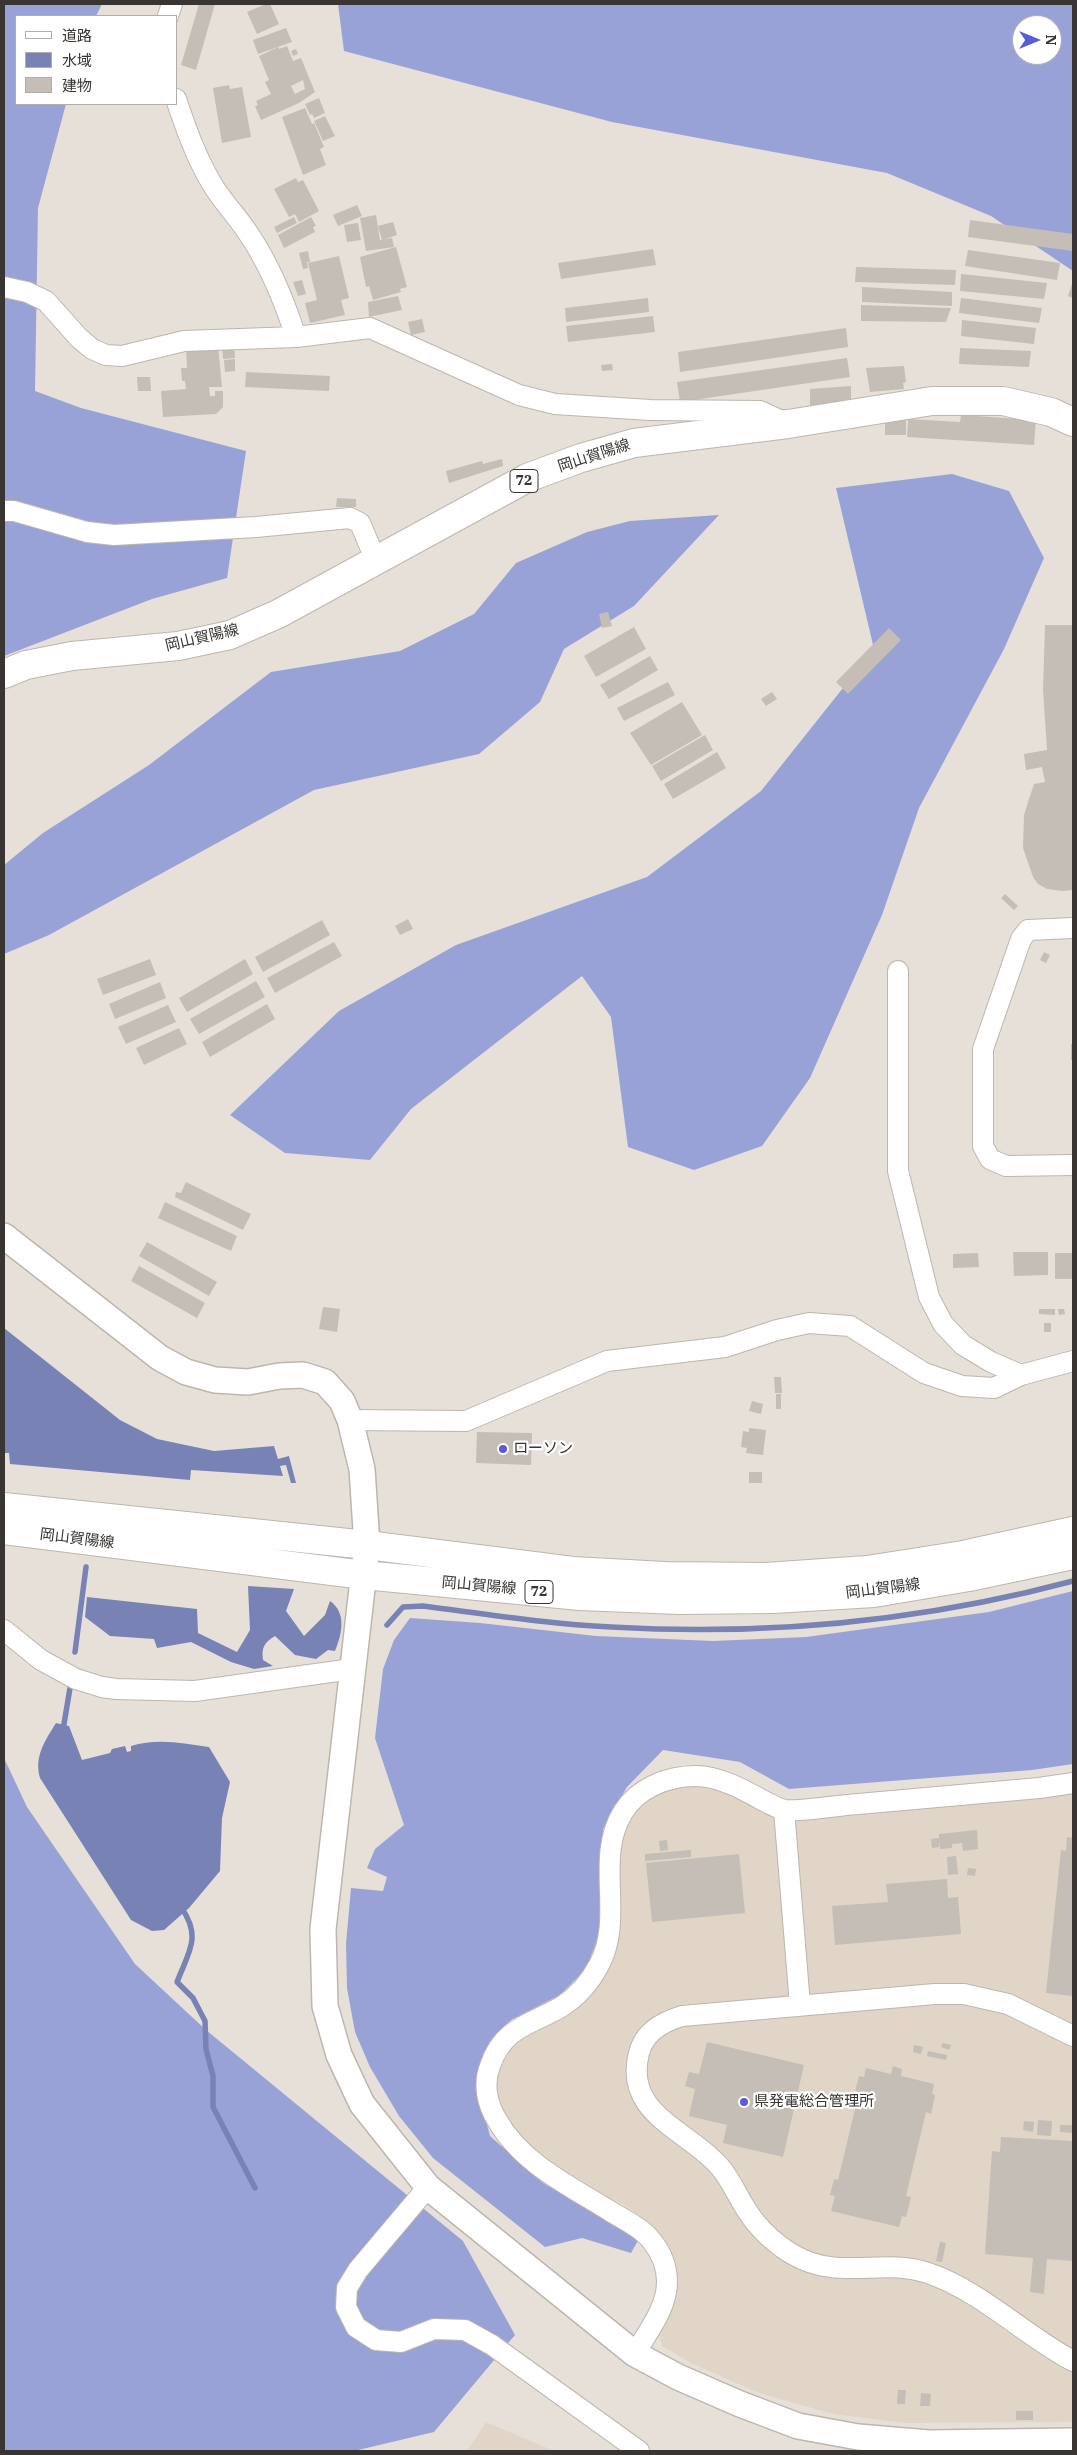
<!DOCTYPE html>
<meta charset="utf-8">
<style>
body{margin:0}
#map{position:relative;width:1077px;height:2455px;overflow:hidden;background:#e7e0d9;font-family:"IBM Plex Serif","Noto Sans JP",serif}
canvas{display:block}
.frame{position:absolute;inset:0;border:5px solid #383532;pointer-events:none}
.legend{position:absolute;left:15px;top:15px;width:162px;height:90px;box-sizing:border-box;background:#fff;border:1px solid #afaead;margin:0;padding:6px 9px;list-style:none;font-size:15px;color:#383532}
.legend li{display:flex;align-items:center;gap:10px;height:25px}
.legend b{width:25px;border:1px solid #afaead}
.north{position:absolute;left:1012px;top:15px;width:50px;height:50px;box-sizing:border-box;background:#fff;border:1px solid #afaead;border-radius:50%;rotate:90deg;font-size:14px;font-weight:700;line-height:20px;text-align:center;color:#383532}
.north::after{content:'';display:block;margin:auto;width:18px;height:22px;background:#575dd4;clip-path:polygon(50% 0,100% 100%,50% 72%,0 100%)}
</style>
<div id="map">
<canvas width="1077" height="2455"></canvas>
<div class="frame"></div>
<ul class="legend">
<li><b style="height:6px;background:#fff"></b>道路</li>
<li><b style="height:14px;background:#7982b4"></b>水域</li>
<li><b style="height:14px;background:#c4beb7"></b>建物</li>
</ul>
<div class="north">N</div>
</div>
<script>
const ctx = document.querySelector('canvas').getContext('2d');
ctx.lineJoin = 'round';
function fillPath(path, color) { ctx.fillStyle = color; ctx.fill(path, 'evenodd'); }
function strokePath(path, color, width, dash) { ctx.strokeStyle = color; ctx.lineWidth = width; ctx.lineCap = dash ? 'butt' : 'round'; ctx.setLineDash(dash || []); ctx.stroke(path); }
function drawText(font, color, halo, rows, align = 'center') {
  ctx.font = font + ' "IBM Plex Serif","Noto Sans JP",serif'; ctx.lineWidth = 4.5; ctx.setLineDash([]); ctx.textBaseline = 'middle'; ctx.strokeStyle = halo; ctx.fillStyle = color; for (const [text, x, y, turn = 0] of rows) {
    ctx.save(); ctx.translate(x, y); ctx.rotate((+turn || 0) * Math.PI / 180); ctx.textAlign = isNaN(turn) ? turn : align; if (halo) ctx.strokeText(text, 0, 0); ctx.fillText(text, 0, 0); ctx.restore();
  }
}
const built = new Path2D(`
 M686 1786H709L772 1815 801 1817 1073 1794V2422L905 2423 833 2414 759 2393 691 2363 662 2346 659 2333 676 2289 675 2266 657 2232 640 2215 550 2162 533 2149 506 2121 496 2096V2077L516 2039 533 2029 558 2021 585 2000 607 1969 617 1943 620 1904 618 1844 626 1822 639 1804 666 1789Z
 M486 2422 554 2451H467Z`);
const forest = new Path2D(`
 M4 4H102L96 16H16V104H66L38 208 35 391 81 408 246 451 227 578 152 599 4 656Z
 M338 4H1073V271L991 216 887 173 612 122 344 51ZM1022 25H1052V55H1022Z
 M952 474 1009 491 1044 558 1004 649 919 808 882 915 810 1078 762 1146 694 1170 628 1147 611 1017 582 976 411 1109 370 1160 285 1153 230 1115 339 1011 456 945 647 877 761 791 874 649 836 488Z
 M719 515 634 606 564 649 540 702 479 754 314 790 49 935 4 954V865L43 833 149 765 271 672 400 651 474 614 516 563 587 532 630 521Z
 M1073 1591V1764L1032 1770 789 1789 740 1762 663 1750 627 1787 603 1829 599 1935 586 1969 560 1995 511 2020 489 2044 477 2088 490 2136 543 2183 639 2239 631 2253 582 2238 545 2247 433 2158 399 2116 370 2067 355 2032 347 1988 346 1944 351 1888 383 1891 387 1877 367 1868 375 1849 404 1825 375 1738 383 1669 394 1640 410 1618 480 1623 596 1636 713 1641 806 1637 989 1612Z
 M4 1758 27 1807 135 1964 206 2030 463 2241 515 2335 434 2432 354 2451H4Z`);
const water = new Path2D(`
 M4 1328 120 1420 157 1439 214 1451 274 1446 278 1459 289 1456 296 1483H291L286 1465 280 1466 283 1476 191 1470 190 1480 10 1464 9 1453H4Z
 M248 1586 294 1589 286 1611 304 1636 325 1615 330 1601C347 1613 342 1634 335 1651L328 1650 316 1659 295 1655 275 1636C265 1642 261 1647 263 1660L273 1666 254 1669 231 1662 191 1642 157 1648 154 1639 110 1636 85 1617 87 1597 197 1609 198 1633 237 1652 250 1630Z
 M56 1723 69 1726 82 1760 110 1753 112 1749 125 1746 127 1752 131 1751V1746C157 1738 182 1743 209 1747L230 1782 222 1818 220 1871 189 1908 164 1930 152 1931 131 1920 40 1778C34 1756 45 1741 56 1723Z`);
const stream = new Path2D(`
 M387 1625 403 1607 423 1606C485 1614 548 1624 611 1627 766 1636 923 1621 1073 1581
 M75 1652 86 1567
 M63 1730 70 1688
 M181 1907C202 1937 189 1951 177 1982L193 1998 205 2021 206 2049 213 2076V2107L255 2188`);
const building = new Path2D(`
 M199 4H215L196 70 181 65Z
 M266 4H270L279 24 257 34 247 12Z
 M286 28 292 42 258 54 253 40Z
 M287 46 293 61 301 58 315 92 299 103 261 120 255 106 258 105 256 101 271 94 265 82 269 80 259 56 278 47 279 49ZM303 80 305 89 295 94 291 86Z
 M296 49 298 54 293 56 291 51Z
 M229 85 230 89 242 87 251 137 222 143 213 88Z
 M319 98 325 113 314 118 312 114 310 115 305 104Z
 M305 108 312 124 314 123 324 147 320 149 326 165 303 175 282 117Z
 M325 116 335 136 323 141 314 121Z
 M296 178 298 182 303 180 319 211 299 222 295 214 289 217 274 189Z
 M357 205 362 216 338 226 333 215Z
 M376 215 380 240 374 241 392 238 394 247 366 251 360 218Z
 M294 217 297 223 277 233 274 227Z
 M311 217 316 226 313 227 315 232 284 248 278 235Z
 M970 220 1073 234V251L968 237Z
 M393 222 397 235 382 240 378 226Z
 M358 223 361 240 347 242 344 225Z
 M396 247 407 287 400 289 401 292 373 300 369 286 366 287 360 257Z
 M653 249 656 265 561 279 558 263Z
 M968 250 1060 263 1057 280 965 266Z
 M308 251 310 262H307L308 268 303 269 299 253Z
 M339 256 349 298 341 300 345 315 310 323 305 303 317 300 308 263Z
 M856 267 956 270 955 285 855 282Z
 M961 274 1047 283 1044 299 960 291Z
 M302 280 306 294 298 296 293 282Z
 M1073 281V298L1068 296Z
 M862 287 952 292V306L862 302Z
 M398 296 402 310 369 317 368 302Z
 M648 298 649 312 566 322 565 308Z
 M961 298 1042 308 1039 323 959 313Z
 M861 305 951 308 946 322 861 321Z
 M653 316 655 332 568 342 566 326Z
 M422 319 425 332 411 335 408 322Z
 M962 320 1036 328 1034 344 961 336Z
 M846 328 848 347 680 372 678 352Z
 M234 344 235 358 223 359 222 345Z
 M218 345 222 387H209L210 396H215V391H223V407L216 414 163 417 161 391 186 389 185 381H182L181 368H187L186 347Z
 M960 348 1031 351 1029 367 959 364Z
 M847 358 850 377 680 402 677 382Z
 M235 359V371L225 372 224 360Z
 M612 364 613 370 602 371 601 365Z
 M904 366 906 382 903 383 904 389 870 392 866 368Z
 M246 372 330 376 329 391 245 387Z
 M137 377H150L151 391H138Z
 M851 386V403L810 406V389Z
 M961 415 1036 420 1034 445 907 437 908 419 960 422Z
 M885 420H906V435H885Z
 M502 459 503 466 449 483 446 471 482 461 483 464Z
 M337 498 356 499V507H336Z
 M608 612 612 626 602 628 599 614Z
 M1045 625H1073V890L1063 891 1047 889 1038 884 1033 877 1023 848 1024 815 1029 799 1034 784 1045 782 1042 767 1026 770 1024 754 1047 750 1043 690Z
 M634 627 646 649 596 677 584 656Z
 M889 628 901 640 848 694 836 682Z
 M650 656 658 670 609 699 600 685Z
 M668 682 675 695 624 721 617 708Z
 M772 692 777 699 766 706 761 699Z
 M682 702 702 735 651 765 630 733Z
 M705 735 713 750 661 781 652 766Z
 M717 752 726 768 673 799 664 784Z
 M1005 894 1018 906 1014 910 1001 898Z
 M408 919 413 929 400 935 395 926Z
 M322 920 330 935 263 972 255 957Z
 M334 942 342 956 275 993 267 978Z
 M1044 952 1050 955 1046 963 1040 960Z
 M150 959 156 975 103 995 97 979Z
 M245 959 253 974 187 1012 179 998Z
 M256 981 265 997 199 1034 190 1019Z
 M160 982 166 998 115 1019 109 1004Z
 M267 1004 275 1019 210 1057 202 1042Z
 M168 1005 176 1022 126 1044 118 1027Z
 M179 1028 187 1044 144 1065 136 1048Z
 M1071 1044H1073V1060H1071Z
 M186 1182 251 1214 243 1230 175 1197 176 1192 181 1193Z
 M165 1202 237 1236 231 1251 158 1218Z
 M147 1242 217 1282 209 1296 139 1256Z
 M1013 1252H1048V1275L1014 1276Z
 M978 1253 979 1267 953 1268V1254Z
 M1055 1253H1073V1279H1055Z
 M139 1266 205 1303 197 1318 131 1281Z
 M323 1307 340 1309 337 1332 319 1329Z
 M1039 1309H1055V1315L1039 1314Z
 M1058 1309H1064L1065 1314 1059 1315Z
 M1044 1323H1051V1332H1044Z
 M774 1377H781L782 1393H775Z
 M776 1394H781V1409H776Z
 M752 1401 763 1404 761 1414 749 1411Z
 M749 1428 766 1430 763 1455 746 1453 747 1448 741 1447 743 1431 749 1432Z
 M477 1432 532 1433 531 1465 476 1463Z
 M749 1472H762V1483H749Z
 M977 1830 978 1849 963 1851 962 1843 952 1844V1848L940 1849 939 1840V1847L932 1848 931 1839 939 1838V1834Z
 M1067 1837 1073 1838V1996L1046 1993 1061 1850 1066 1851Z
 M667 1840 668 1850 660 1851 659 1841Z
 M691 1850V1857L645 1861V1854Z
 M739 1854 745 1913 652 1922 646 1863Z
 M956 1856 958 1874 948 1875 947 1857Z
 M968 1868 976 1869 975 1876 967 1875Z
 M947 1879 948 1898 958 1897 961 1934 835 1945 832 1906 888 1902 886 1884Z
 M707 2042 804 2065 783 2157 723 2143 727 2125 689 2116 695 2089 685 2086 689 2072 699 2074Z
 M943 2043 951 2045 949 2050 941 2047Z
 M914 2045 923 2047 921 2054 913 2052Z
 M928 2051 947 2055 946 2060 927 2056Z
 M893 2066 902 2069 901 2076 934 2084 932 2094 935 2095 931 2114 926 2112 906 2196 911 2197 906 2217 902 2216 899 2227 831 2211 835 2196 830 2195 834 2179 838 2180 858 2097 854 2096 859 2076 864 2077 866 2068 891 2074Z
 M1038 2120 1052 2121 1051 2136 1037 2135Z
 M1024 2121 1034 2122 1033 2132 1023 2130Z
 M1060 2125H1073V2133L1060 2132Z
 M1001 2137 1073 2141V2261L1047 2259 1044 2294 1030 2292 1033 2258 985 2254 992 2151 1000 2152Z
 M940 2242 946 2243 942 2262 936 2261Z
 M898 2390H906L905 2404H897Z
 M921 2393 931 2394 930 2406H920Z
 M1016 2411H1033V2420H1016Z`);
const minor = new Path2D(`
 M168 16 172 4
 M176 99C186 129 196 157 212 184 222 201 237 216 248 233 270 265 284 300 296 337
 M4 287 27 292 46 301 79 338 92 349 106 355 122 356 184 341 296 337 370 328 519 395 555 404 650 410 760 411 788 424
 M4 511H14L87 532 114 535 256 527 350 518 360 523 376 561
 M1073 928 1028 930 1021 939 983 1049V1146L990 1159 1006 1166 1073 1165
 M898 971V1171L929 1297 943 1324 963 1345 991 1362 1021 1375
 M350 1420 466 1421 607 1361 725 1347 777 1330 809 1323 850 1326 924 1373 962 1386 994 1388 1021 1375 1073 1361
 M4 1630 41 1660 76 1679 102 1687 116 1689 195 1691 352 1669
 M784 1810 800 2005
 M1073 2036 1008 2004 964 1994H935L682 2016C662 2022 644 2032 639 2053 623 2115 689 2130 720 2167 732 2181 738 2198 748 2212 758 2228 775 2244 792 2254 839 2282 882 2257 928 2273 981 2291 1024 2335 1073 2361
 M428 2187 358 2270 347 2288 346 2307 356 2327 376 2340 401 2342 434 2329 465 2330 492 2345 639 2451
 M635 2354C648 2331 667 2308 667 2282 667 2267 661 2252 651 2240 641 2227 624 2220 610 2211 570 2186 521 2163 497 2120 487 2104 483 2084 490 2066 503 2027 530 2025 561 2007 577 1997 590 1982 599 1965 625 1917 594 1859 623 1812 638 1788 667 1776 696 1776 719 1776 744 1790 764 1801 771 1804 778 1809 785 1810 802 1812 839 1805 858 1804 918 1799 979 1793 1039 1788L1073 1783`);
const tertiary = new Path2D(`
 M4 1236 160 1358 186 1372 215 1380 248 1382 279 1376 303 1375 325 1382 342 1401 350 1420 362 1469 367 1545 323 1929 325 2006 339 2055 362 2104 428 2187 635 2354 678 2377 740 2404 798 2426 858 2437 929 2443 1073 2441`);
const primary = new Path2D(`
 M4 674 26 665 72 656 178 646 230 635 278 614 527 478 581 458 634 443 788 424 932 401H1003L1051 412 1073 422
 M4 1507 367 1545 573 1571 665 1576 766 1577 867 1570 963 1555 1073 1531
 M4 1530 364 1575 580 1596 679 1600 773 1599 874 1593 969 1577 1073 1555`);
const markers = [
 [503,1449,5,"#575dd4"],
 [744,2102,5,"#575dd4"]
];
const shields = [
 [524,481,28],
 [539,1592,28]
];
const shieldNames = [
 ["72",524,481],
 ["72",539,1592]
];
const streetNames = [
 ["岡山賀陽線",594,456,-18],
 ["岡山賀陽線",202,638,-13],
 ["岡山賀陽線",77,1539,7],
 ["岡山賀陽線",479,1586,5],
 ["岡山賀陽線",883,1589,-7]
];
const poiNames = [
 ["ローソン",513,1449],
 ["県発電総合管理所",754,2102]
];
fillPath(built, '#e0d5c7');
fillPath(forest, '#99a2d6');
fillPath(water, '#7982b4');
strokePath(stream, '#7982b4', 5.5);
fillPath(building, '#c4beb7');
strokePath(minor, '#bcb6af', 22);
strokePath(tertiary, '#bcb6af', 28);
strokePath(primary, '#bcb6af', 30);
strokePath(minor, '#fff', 20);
strokePath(tertiary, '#fff', 25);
strokePath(primary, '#fff', 28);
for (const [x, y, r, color] of markers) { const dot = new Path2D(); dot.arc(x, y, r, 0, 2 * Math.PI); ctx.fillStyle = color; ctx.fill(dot); strokePath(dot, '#fff', 2); }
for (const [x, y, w] of shields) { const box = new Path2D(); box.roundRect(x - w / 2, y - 11.5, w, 23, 4); ctx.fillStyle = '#fff'; ctx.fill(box); strokePath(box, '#383532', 1); }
drawText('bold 14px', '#383532', null, shieldNames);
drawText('15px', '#383532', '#fff', streetNames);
drawText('15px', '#383532', '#fff', poiNames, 'left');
</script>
